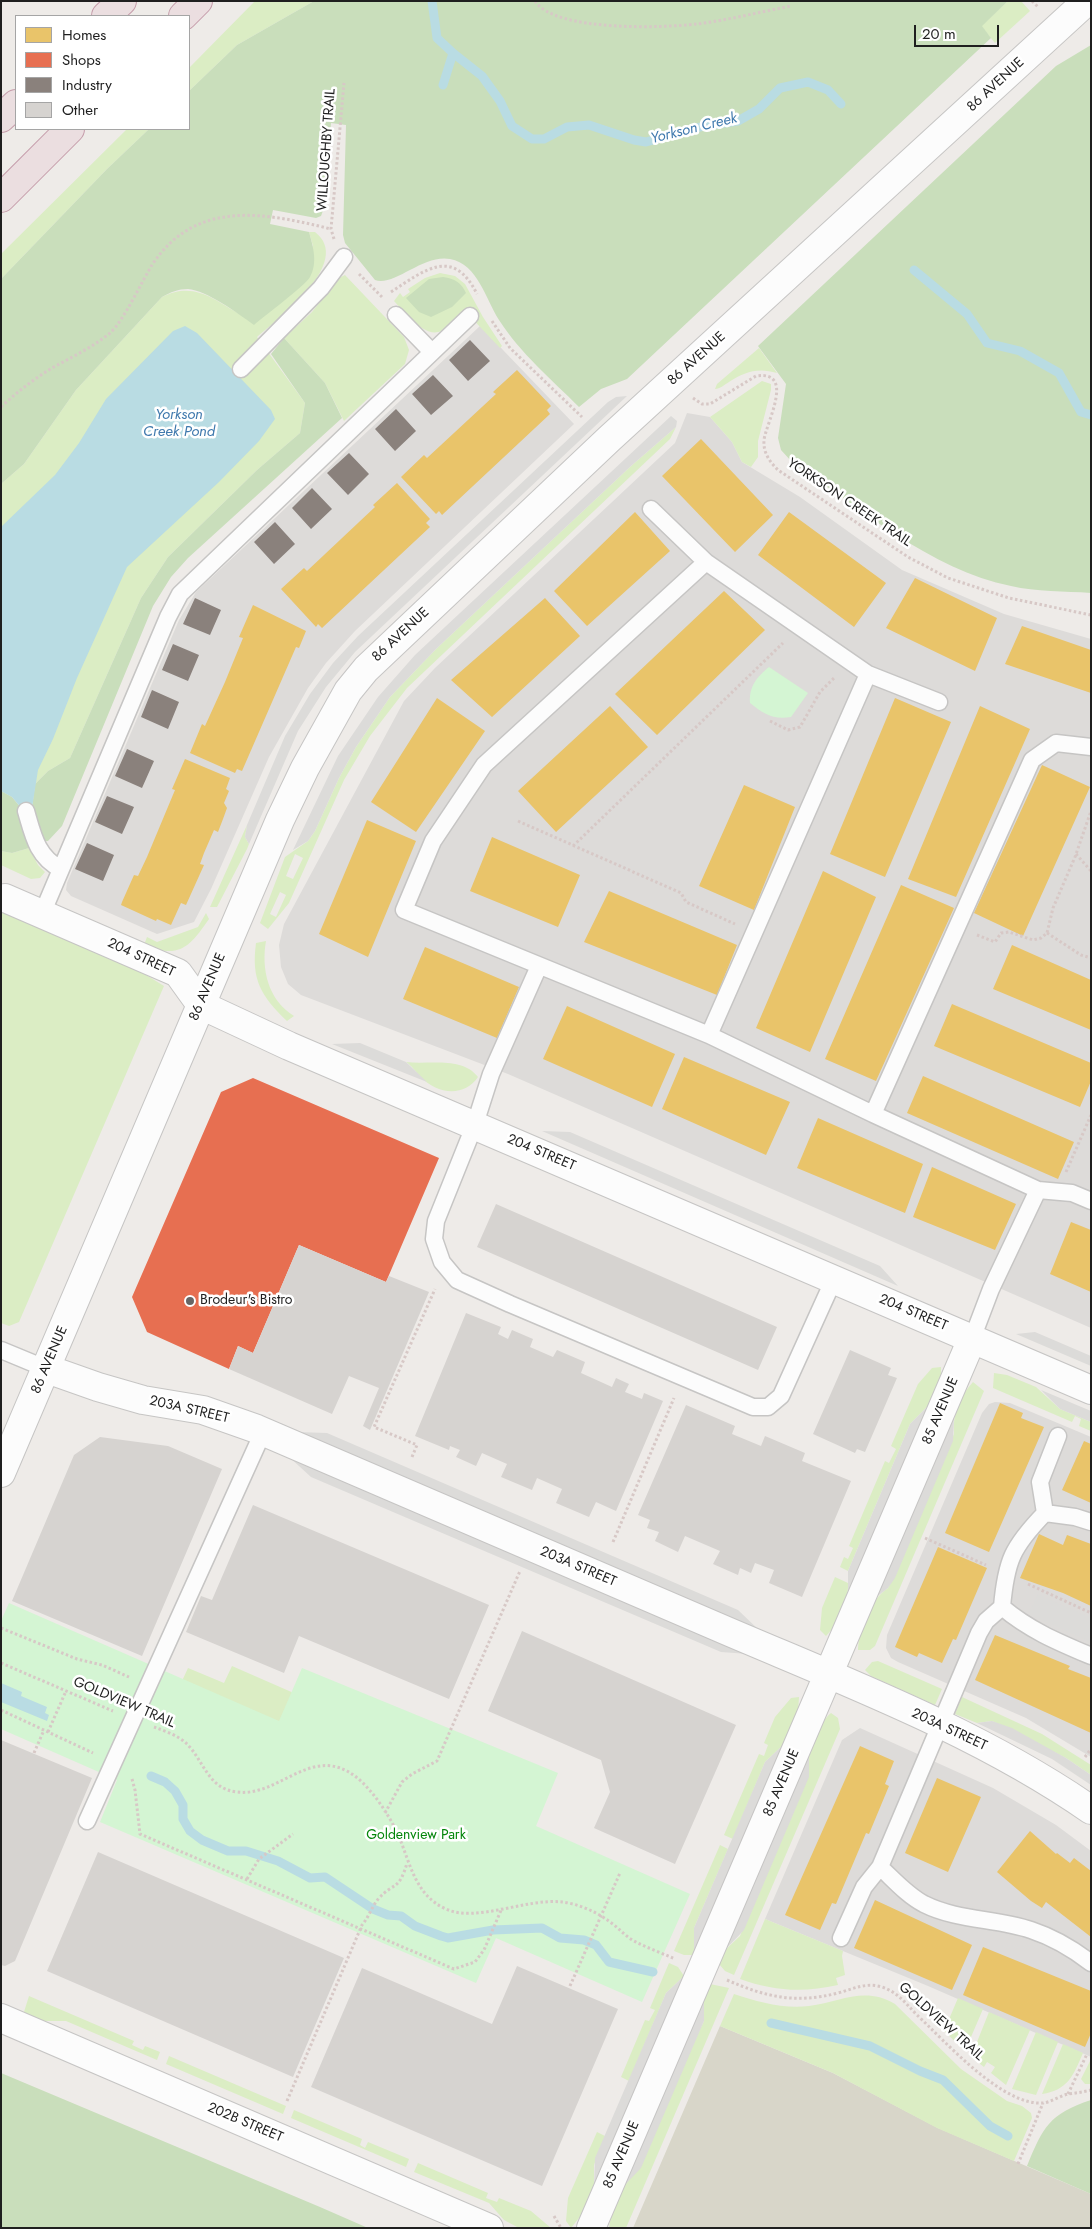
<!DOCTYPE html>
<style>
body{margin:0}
#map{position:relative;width:1092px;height:2229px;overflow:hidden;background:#eeebe8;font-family:Jost,sans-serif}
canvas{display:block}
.frame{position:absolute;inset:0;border:2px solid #1f1f1f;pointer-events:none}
.legend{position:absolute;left:15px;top:15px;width:175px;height:115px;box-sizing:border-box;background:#fff;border:1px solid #a5a5a5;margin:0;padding:6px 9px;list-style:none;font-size:15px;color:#1f1f1f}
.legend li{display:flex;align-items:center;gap:10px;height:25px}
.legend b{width:25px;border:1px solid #a5a5a5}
.scale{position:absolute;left:914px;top:25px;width:85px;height:22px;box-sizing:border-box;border:2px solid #1f1f1f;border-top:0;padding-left:6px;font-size:15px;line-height:18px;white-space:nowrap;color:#1f1f1f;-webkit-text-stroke:4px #fff;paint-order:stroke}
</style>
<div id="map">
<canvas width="1092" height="2229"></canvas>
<div class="frame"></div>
<ul class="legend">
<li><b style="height:14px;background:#e9c46a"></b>Homes</li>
<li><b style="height:14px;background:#e76f51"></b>Shops</li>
<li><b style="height:14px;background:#8a817c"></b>Industry</li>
<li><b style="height:14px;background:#d6d3d0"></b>Other</li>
</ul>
<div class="scale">20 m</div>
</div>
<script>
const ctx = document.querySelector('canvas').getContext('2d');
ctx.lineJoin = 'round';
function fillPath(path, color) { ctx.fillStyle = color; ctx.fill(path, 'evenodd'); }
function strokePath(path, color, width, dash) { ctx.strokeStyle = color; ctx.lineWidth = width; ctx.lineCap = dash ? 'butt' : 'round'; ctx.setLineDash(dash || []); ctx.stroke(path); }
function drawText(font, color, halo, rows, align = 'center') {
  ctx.font = font + ' Jost,sans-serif'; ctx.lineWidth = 5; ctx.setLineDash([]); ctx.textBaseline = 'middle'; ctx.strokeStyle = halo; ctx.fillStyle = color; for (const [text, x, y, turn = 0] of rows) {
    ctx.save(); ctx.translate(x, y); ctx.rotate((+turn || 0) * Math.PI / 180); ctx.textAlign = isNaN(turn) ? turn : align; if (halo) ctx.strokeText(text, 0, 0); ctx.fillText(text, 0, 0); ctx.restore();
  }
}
const residential = new Path2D(`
 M480 326 574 424 355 631 326 663 308 688 269 757 211 889 194 922 157 934 71 896 66 890 67 883 179 620 196 592Z
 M687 413 710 417 732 442 742 462 800 497 902 570 1004 614 1091 639V1328L508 1074 301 995 288 984 281 967 279 945 284 924 404 701 435 668 675 443Z
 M995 1402 1010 1403 1091 1437V1757L1026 1718 898 1662 891 1658 886 1648 887 1635 982 1413 989 1404Z
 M860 1728 993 1788 1056 1825 1091 1851V2057L928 1986 765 1919 842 1740Z`);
const construction = new Path2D(`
 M720 2026 833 2073 938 2128 1091 2194V2228H633Z`);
const grass = new Path2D(`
 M255 1H314L237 45 189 91V68Z
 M1008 1H1021L1030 11 995 43 981 26Z
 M127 129H149L107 169 1 279V254Z
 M309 232H315C354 262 278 319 257 337L305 403 300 433 257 470 168 557 141 598 70 758 48 771 35 784 32 808 1 791V484L24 464 76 390 162 297C194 281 213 299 241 315L313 246Z
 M440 273 455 276 465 284 483 317 502 346 500 348 464 310C457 316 449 326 441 331 425 339 403 311 394 301L400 293 403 297 410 292 408 289 425 278Z
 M345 275 404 337 409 350 405 364 344 421 325 383 284 338 312 312 339 278Z
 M759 348 777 373C758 367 744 372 729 382 724 385 720 389 715 389L717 384Z
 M762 381 771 384V390L758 441V457L751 467 742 462 732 442 710 417Z
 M676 427 670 439 407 688 370 736 344 780 289 903 268 929 260 923 285 857 308 841 315 831 339 778 356 747 390 697 436 649 631 466ZM295 854 303 858 293 879 286 876ZM280 892 286 895 276 917 270 914Z
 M247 825 245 837 249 844 247 849 217 907H210Z
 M29 848 38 865 45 872 40 878 31 879 1 865V851L12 853Z
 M1 910 130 965 164 986 19 1322 9 1326 1 1323Z
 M206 913 209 919C189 948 179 959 144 945L147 937 157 942 198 927Z
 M266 941C261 969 268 1000 294 1016L287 1021C261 996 251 980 256 943Z
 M406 1062C429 1065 462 1056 478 1077 464 1098 436 1094 420 1076 415 1071 412 1066 406 1062Z
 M941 1367V1375L931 1403 910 1424 848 1571 840 1567 844 1557 848 1559 853 1548 849 1546 885 1461 889 1463 896 1449 891 1446 918 1384 932 1368Z
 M994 1373 1007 1375 1036 1387 1060 1409 1091 1422V1431L1079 1426 1081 1419 1075 1416 1072 1422 993 1388Z
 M973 1382 984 1391 875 1646 870 1650H858C859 1628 869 1601 888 1588L954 1434C952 1415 960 1396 973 1382Z
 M835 1577 848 1583C849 1601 838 1624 826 1636L820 1630 822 1608Z
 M878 1661 942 1689 935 1705 871 1676 865 1670 872 1662Z
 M232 1666 312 1701 293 1732 176 1694 188 1668 224 1683Z
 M799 1697 798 1712 784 1744 765 1762 733 1839 724 1835 759 1754 764 1756 768 1745 764 1743 775 1717 791 1698Z
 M962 1697 1042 1734 1091 1765V1775L1066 1758 992 1721 977 1723 955 1714Z
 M831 1713 838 1718 840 1729 734 1975 725 1971 719 1964 724 1951 740 1936 809 1760C809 1746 820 1722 831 1713Z
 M720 1845 728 1849 694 1928V1955H684L674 1951Z
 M765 1919 843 1951 842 1956 845 1975 836 1978 838 1985C803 1993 773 1991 740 1979Z
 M669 1963 678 1967 684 1976 666 1993 629 2081 621 2077 645 2020 649 2021 655 2010 650 2008Z
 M710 1984 729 1988 626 2228H609C611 2212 618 2192 628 2181L704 2021V1999Z
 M734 1994C758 2002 783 2009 809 2006 841 2002 864 1986 895 2004L961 2069 1007 2101 1022 2106 1031 2113 1032 2118 1014 2161 937 2128 833 2073 720 2026Z
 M29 1996 134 2041 132 2045 143 2050 145 2046 160 2052 157 2060 66 2021H39L23 2015Z
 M958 1998 983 2009 965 2051 944 2031Z
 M989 2012 1030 2030 1006 2085 991 2073 995 2067 987 2062 984 2067 971 2057Z
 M1036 2032 1058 2042 1036 2095 1012 2089Z
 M1063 2044 1083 2053C1073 2076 1068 2090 1042 2094Z
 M169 2056 286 2106 283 2114 166 2064Z
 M1091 2059V2084H1085L1081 2079Z
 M294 2110 362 2139 360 2145 365 2148 368 2142 409 2159 406 2167 291 2118Z
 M597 2132 605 2136 594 2165V2187L583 2213 571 2228 566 2221 568 2198Z
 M418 2163 488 2193 486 2198 497 2202 499 2198 531 2211 551 2228H519L504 2220 489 2203 414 2172Z`);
const forest = new Path2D(`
 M314 1H1008L982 26 991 38 627 379 601 389 579 407C552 380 520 353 499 320 486 300 478 264 450 259 423 254 394 287 375 280L345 243 343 235 346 125 331 123 324 208 321 216 316 218 273 210 270 224 309 232C313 246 318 263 310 277 305 286 264 316 254 325 239 314 206 290 188 289 178 289 171 292 162 297L76 390 24 464 1 484V279L107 169 149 129H189V91L237 45Z
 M1091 45V593C1065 591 1036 592 1011 586 931 570 858 507 792 462L781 450 778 438 786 384 758 346 1056 66Z
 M443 277C455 279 461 282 466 293L452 307 431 317 419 312 406 298 429 279Z
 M284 338 325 383 342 418 188 558 171 577 153 606 62 826 48 841H43L34 808H32L35 784 48 771 70 758 141 598 168 557 257 470 300 433 305 403 271 354Z
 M1 791 12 797 22 809 19 810 29 848 12 853 1 851Z
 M1 2073 320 2207 368 2228H1Z
 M1091 2100V2194L1027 2166C1043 2127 1049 2114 1091 2100Z`);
const park = new Path2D(`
 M769 667 808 693 791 717C773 720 764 714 750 703 749 686 757 677 769 667Z
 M9 1603 279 1721 302 1668 558 1773 536 1826 690 1894 642 2002 496 1938 476 1983 100 1822 117 1780 1 1729V1621Z`);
const parking = new Path2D(`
 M627 396 355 652 326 687 298 731 249 844 245 837 247 825 285 736 310 694 333 663 358 636 608 402 616 397Z
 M671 416 677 421 676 427 631 466 436 649 390 697 356 747 339 778 315 831 308 841 293 850 338 756 378 697 415 655Z
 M360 1043 406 1062 427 1082 332 1044Z
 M542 1131 570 1132 880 1266 898 1286Z
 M1035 1332 1091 1356V1366L1016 1334Z
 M1041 1390 1091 1411V1422L1060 1409Z
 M931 1403 848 1594V1571L910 1424Z
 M954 1416 953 1441 895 1578 888 1588 875 1598Z
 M297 1432 327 1433 738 1610 761 1632Z
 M288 1456 748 1654 721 1652 311 1477Z
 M1038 1594 1091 1618V1642L1029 1614Z
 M992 1721 1012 1728 1066 1758 1091 1775V1785L1052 1759 977 1723Z
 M784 1744 694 1955V1928L765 1762Z
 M809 1753V1777L744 1930 724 1951Z
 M684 1976 594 2187 595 2158 666 1993Z
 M704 1999V2021L641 2168 623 2187Z`);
const water = new Path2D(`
 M185 326 197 333 271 410 275 419 259 441 219 482 127 567 77 678 53 739 38 770 32 808 22 809 12 797 1 791V527L55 475 79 443 106 399 173 331Z
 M1 1683 22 1692 21 1696 47 1707 45 1713 49 1715 47 1721 1 1702Z`);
const homes = new Path2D(`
 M517 370 551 406 547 410 550 414 442 515 439 511 436 514 401 477 424 455 427 458 496 394 493 392Z
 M701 439 773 515 735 552 662 476Z
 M397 483 430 519 426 523 430 527 322 628 318 624 316 627 281 589 304 568 307 571 375 507 373 505Z
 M635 512 670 551 587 626 554 591Z
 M789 512 886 583 854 627 758 555Z
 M915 578 997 618 975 671 886 628Z
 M724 591 765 630 657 735 615 694Z
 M545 598 580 636 492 717 451 680Z
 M253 605 306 631 299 648 296 647 242 771 237 769 235 773 190 753 202 724 205 726 225 682 243 638 239 637Z
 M1022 626 1091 650V693L1005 664Z
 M437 698 485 731 416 832 371 802Z
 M895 698 951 722 885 877 830 854Z
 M610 706 648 747 556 832 518 791Z
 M980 706 1030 729 956 897 908 879Z
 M185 759 230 778 226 789 229 791 224 803 227 808 223 819 218 832 214 830 204 853 200 864 204 865 186 905 181 903 171 925 157 919 156 921 121 905 122 902 134 875 138 876 147 857 175 790 172 789Z
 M1042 765 1090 787 1023 936 974 913Z
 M744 785 795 807 754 910 699 886Z
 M367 820 416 841 368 957 319 934Z
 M492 837 580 875 558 927 470 891Z
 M823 871 876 897 810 1052 756 1028Z
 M901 885 954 908 876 1081 825 1059Z
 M609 891 737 945 717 995 584 942Z
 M1012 945 1091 980V1030L993 989Z
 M425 947 519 987 497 1038 403 999Z
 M952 1004 1091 1063V1081L1080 1107 934 1046Z
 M567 1006 675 1054 652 1107 543 1059Z
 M684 1057 790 1102 766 1155 662 1109Z
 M923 1076 1074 1142 1058 1179 907 1113Z
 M818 1118 923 1164 905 1213 797 1168Z
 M932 1167 1016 1204 995 1250 913 1217Z
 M1071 1222 1091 1230V1292L1050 1274Z
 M1000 1403 1023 1413 1021 1418 1044 1427 989 1552 945 1533Z
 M1084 1441 1091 1444V1503L1062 1490Z
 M1039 1534 1063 1545 1067 1535 1091 1544V1606L1063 1593 1020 1578Z
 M938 1547 987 1568 956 1640 953 1639 942 1663 919 1653 917 1657 895 1647Z
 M995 1635 1070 1666 1068 1669 1091 1678V1733L975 1680Z
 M860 1746 894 1761 885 1784 889 1786 869 1834 866 1833 836 1904 832 1903 820 1930 785 1915Z
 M937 1778 981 1797 948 1872 905 1853Z
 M1030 1831 1056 1854 1057 1853 1070 1863 1074 1858 1091 1871V1937L1046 1902 1042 1908 1031 1901 997 1872Z
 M875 1900 972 1945 952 1990 854 1948Z
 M983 1947 1091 1991V2033L1085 2047 963 1995Z`);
const shops = new Path2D(`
 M253 1078 439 1158 386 1282 299 1245 253 1353 238 1346 229 1369 147 1332 132 1297 221 1092Z`);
const industry = new Path2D(`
 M470 340 490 361 468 381 449 360Z
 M433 375 453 396 431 415 412 394Z
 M396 409 416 431 395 451 375 429Z
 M349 453 369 474 348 495 327 473Z
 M312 488 332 509 311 529 292 508Z
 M275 522 295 544 274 564 254 542Z
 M195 598 221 610 210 635 183 624Z
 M173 644 199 655 188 681 162 670Z
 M152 690 179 702 168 729 141 717Z
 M127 749 154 761 142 788 115 776Z
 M107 796 134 807 122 834 95 822Z
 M87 843 114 855 103 881 75 869Z`);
const stream = new Path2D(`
 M432 1 437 38 453 53 482 76 500 101 512 126 532 139H544L567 127 589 125 634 140 646 142 704 126 738 121 759 109 780 88 808 82 828 90 841 104
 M443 85 453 53
 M914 270 967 314 987 343 1020 351 1059 373 1081 412 1091 415
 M151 1776 165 1782 175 1791 183 1805V1819L190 1831 202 1840 228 1851H246L278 1861 310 1878 325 1877 373 1909 388 1915 401 1916 415 1926 441 1936 448 1938 493 1930 542 1928 560 1938 584 1940 596 1945 609 1962 653 1972
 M771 2023 870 2046 920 2071 943 2080 990 2126 1008 2136`);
const building = new Path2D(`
 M496 1204 777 1327 758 1370 477 1247Z
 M299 1245 386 1282 389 1276 429 1292 370 1430 363 1426 379 1388 349 1376 332 1414 229 1369 238 1346 253 1353Z
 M466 1313 501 1327 498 1334 508 1339 512 1330 533 1339 530 1347 553 1357 557 1350 585 1362 581 1373 612 1387 616 1378 629 1384 625 1392 642 1399 644 1393 663 1401 616 1511 596 1502 589 1517 556 1503 562 1489 537 1478 532 1490 501 1477 507 1464 482 1453 476 1466 456 1457 460 1450 450 1446 449 1450 415 1436Z
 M850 1350 891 1368 888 1375 897 1378 865 1452 857 1449 855 1453 813 1434Z
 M686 1405 735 1426 732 1434 761 1446 765 1436 805 1453 802 1461 851 1481 802 1597 769 1583 774 1570 755 1563 751 1573 740 1568 738 1575 713 1564 720 1551 685 1536 678 1552 655 1541 659 1532 647 1528 650 1520 638 1515Z
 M100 1437 168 1446 222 1469 142 1656 12 1601 74 1455Z
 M253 1505 489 1605 449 1699 299 1636 284 1673 186 1632 201 1596 212 1600Z
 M522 1631 736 1725 675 1864 594 1828 610 1792 601 1760 488 1711Z
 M1 1740 92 1778 15 1961 5 1966 1 1965Z
 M98 1852 344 1958 293 2077 47 1971Z
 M517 1966 618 2009 542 2186 311 2087 362 1968 492 2024Z`);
const path = new Path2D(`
 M535 1C555 32 663 28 697 24 728 20 760 12 791 6
 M1032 1 1039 8
 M334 239 331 229 344 83
 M359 274 383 298
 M391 292C425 270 453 246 477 294
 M492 321 510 348 582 417
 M693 398 702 404H710L756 376C796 370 766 423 764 440 763 453 770 462 778 470L908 557 948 578 1009 598 1091 615
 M1 407C17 392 34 379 52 368 72 357 93 347 110 333 123 322 142 281 152 265 196 198 266 213 331 229
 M770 721 788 730 800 727 820 692 834 678
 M518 821 681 893 686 902 735 924
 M573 846 783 643
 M1076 854 1091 871
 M1047 933 1081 955 1091 958
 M977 935 995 942 1001 933 1009 932 1033 940 1041 938 1047 933 1053 908 1075 857 1091 811
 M1066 1172 1091 1115
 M412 1457 417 1445 374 1427 435 1289
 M925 1538 986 1565
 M613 1542 674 1398
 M1028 1584 1091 1613
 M1 1628 77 1659 102 1665 129 1677
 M1 1663 113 1711
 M1 1710 93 1753
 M154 1727C165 1731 179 1736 187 1744 204 1761 208 1789 237 1792 277 1797 307 1750 347 1771 368 1782 387 1812 397 1832 410 1861 414 1895 446 1909 476 1923 526 1898 562 1902 579 1904 597 1912 610 1922 619 1928 625 1936 634 1941 647 1948 662 1953 675 1959
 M48 1732 66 1691
 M34 1753 44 1730
 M1085 1757 1091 1749
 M132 1779 135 1790 140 1834 454 1969 475 1962 484 1950 502 1908
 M385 1813 402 1782 412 1774 437 1761 520 1571
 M247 1879 259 1859 293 1834
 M727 1980C766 1997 795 2004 838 1993 853 1989 866 1982 882 1987 899 1993 905 2003 917 2015 945 2041 1002 2106 1043 2103 1051 2102 1060 2096 1068 2094 1076 2093 1083 2092 1091 2090
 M570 1986 620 1873
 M1068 2094 1087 2054
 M287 2101 362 1925C369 1917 372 1906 379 1898 394 1882 399 1891 407 1863
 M1018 2164 1043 2103
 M554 2216 561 2228`);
const service = new Path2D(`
 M396 315 432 352
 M241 369 321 288 344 257
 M651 509 706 562
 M868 674 939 702
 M1091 747 1056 743 1032 760 873 1114 1038 1190 1072 1193 1091 1201
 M26 811C33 835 37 857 61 869
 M42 914 168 617 180 594 470 316
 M539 966 491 1074 475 1124 436 1221 434 1239 442 1262 457 1280 510 1304 753 1407H768L781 1396 834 1279
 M709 1035 868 674 706 562 484 765 433 841 404 910 709 1035 873 1114
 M972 1339 991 1289 1038 1190
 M1 1350 47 1369
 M1045 1513 1040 1482 1058 1436
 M1091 1522 1075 1517 1045 1513C1012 1547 1006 1561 1002 1607L986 1621 979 1633 880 1867C894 1880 907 1895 924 1904 958 1921 996 1918 1031 1930 1052 1937 1073 1949 1091 1963
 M1002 1607C1029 1630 1058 1642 1091 1656
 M87 1821 263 1432
 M841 1938 864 1887 880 1867`);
const minor = new Path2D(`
 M5 898 178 973 201 1005
 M47 1369 98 1387 143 1400 203 1410 257 1429C414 1496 570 1564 727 1631 851 1684 980 1733 1091 1810
 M1 2018 489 2228
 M591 2228 972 1339`);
const tertiary = new Path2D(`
 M201 1005 289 1046 1091 1390
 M1 1473 280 820 305 768 348 691 366 669 609 439 1087 1`);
const motorway = new Path2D(`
 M106 16 122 1
 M183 16 198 1
 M1 118 16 104
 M1 198 70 129`);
const markers = [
 [190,1301,5,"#676665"]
];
const streetNames = [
 ["86 AVENUE",996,85,-43],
 ["WILLOUGHBY TRAIL",327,150,-86],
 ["86 AVENUE",697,359,-42],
 ["YORKSON CREEK TRAIL",849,503,34],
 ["86 AVENUE",401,635,-43],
 ["204 STREET",141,958,25],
 ["86 AVENUE",208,987,-67],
 ["204 STREET",541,1153,23],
 ["204 STREET",913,1313,23],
 ["86 AVENUE",50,1360,-67],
 ["203A STREET",189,1410,13],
 ["85 AVENUE",941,1411,-67],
 ["203A STREET",578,1567,23],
 ["GOLDVIEW TRAIL",124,1703,23],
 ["203A STREET",949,1730,25],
 ["85 AVENUE",782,1783,-67],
 ["GOLDVIEW TRAIL",941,2022,42],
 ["202B STREET",245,2123,23],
 ["85 AVENUE",622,2155,-67]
];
const poiNames = [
 ["Brodeur's Bistro",200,1301]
];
const parkNames = [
 ["Goldenview Park",416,1836]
];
const waterNames = [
 ["Yorkson Creek",694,129,-14],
 ["Yorkson",179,415],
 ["Creek Pond",179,432]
];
fillPath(residential, '#dddbd9');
fillPath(construction, '#d8d6c9');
fillPath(grass, '#dbedc4');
fillPath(forest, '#c9debb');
fillPath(park, '#d4f5d3');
fillPath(parking, '#dcdbd9');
fillPath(water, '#b9dce3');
fillPath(homes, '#e9c46a');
fillPath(shops, '#e76f51');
fillPath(industry, '#8a817c');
strokePath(stream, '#b9dce3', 9);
fillPath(building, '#d6d3d0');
strokePath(service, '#c6c5c4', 19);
strokePath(minor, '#c6c5c4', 30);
strokePath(tertiary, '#c6c5c4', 30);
strokePath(motorway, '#c59caa', 30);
strokePath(path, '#d7c8c6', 3, [2.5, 2.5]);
strokePath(service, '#fcfcfc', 16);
strokePath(minor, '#fcfcfc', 28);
strokePath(tertiary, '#fcfcfc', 28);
strokePath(motorway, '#ebdee0', 28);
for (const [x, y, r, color] of markers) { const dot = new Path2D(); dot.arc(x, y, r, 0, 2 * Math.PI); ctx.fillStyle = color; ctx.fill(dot); strokePath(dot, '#fff', 2); }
drawText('14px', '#1f1f1f', '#fff', streetNames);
drawText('14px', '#1f1f1f', '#fff', poiNames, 'left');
drawText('14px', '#04860b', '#fff', parkNames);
drawText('italic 15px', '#417aae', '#fff', waterNames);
</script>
